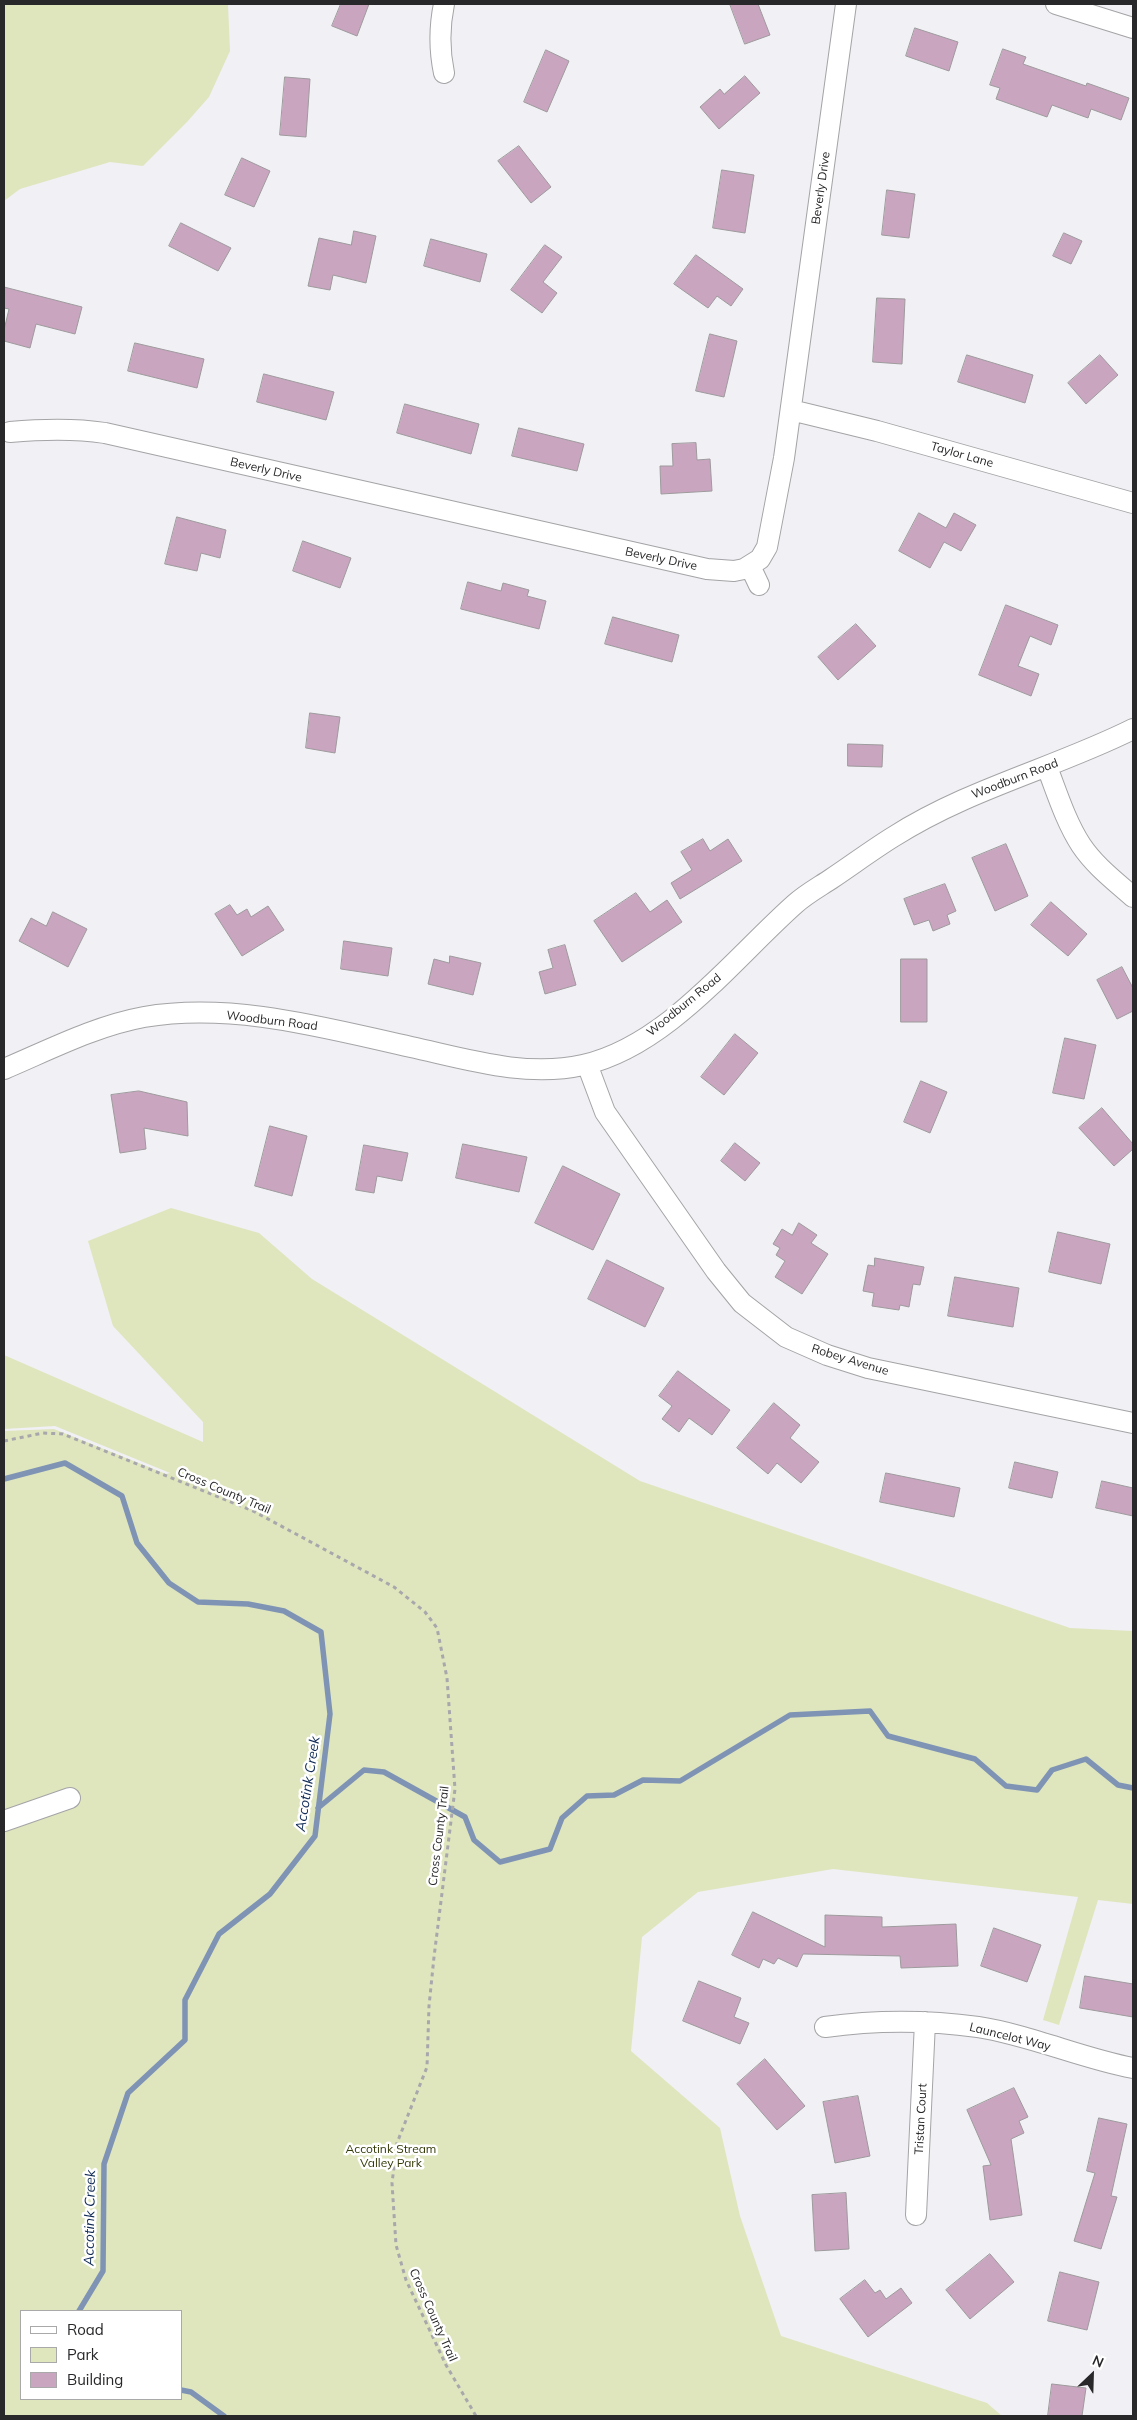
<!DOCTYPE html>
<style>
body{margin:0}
#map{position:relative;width:1137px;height:2420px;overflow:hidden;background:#f1f0f4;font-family:Mulish,sans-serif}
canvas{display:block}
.frame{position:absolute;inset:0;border:5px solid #282729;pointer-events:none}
.legend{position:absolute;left:20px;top:2310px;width:162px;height:90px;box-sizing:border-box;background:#fff;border:1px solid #a9a9a9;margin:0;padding:6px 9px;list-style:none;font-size:15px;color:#282729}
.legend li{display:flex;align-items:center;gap:10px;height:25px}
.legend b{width:25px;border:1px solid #a9a9a9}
.north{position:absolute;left:1067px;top:2350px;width:50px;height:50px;-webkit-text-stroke:4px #fff;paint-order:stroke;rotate:24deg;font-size:14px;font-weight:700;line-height:20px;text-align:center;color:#282729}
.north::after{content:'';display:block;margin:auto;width:18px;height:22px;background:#282729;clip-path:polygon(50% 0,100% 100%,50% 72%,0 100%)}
</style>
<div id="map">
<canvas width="1137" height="2420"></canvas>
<div class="frame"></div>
<ul class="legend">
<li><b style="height:6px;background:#fff"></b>Road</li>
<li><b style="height:14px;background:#dfe6be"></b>Park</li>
<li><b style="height:14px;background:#c9a5c0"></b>Building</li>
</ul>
<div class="north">N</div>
</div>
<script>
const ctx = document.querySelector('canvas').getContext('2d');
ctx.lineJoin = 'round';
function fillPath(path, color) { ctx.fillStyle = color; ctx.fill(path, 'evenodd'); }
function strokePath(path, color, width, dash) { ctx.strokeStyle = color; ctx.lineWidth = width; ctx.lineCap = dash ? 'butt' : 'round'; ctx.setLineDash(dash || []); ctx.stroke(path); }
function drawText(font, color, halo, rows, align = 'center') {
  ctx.font = font + ' Mulish,sans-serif'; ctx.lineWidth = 5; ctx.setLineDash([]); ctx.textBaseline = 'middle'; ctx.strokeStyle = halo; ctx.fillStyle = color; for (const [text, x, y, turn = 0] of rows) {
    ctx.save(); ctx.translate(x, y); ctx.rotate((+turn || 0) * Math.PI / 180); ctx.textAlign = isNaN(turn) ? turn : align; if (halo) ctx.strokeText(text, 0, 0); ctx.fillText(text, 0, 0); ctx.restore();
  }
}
const green = new Path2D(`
 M4 4H228L230 51 209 97 187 122 143 166 110 162 20 189 4 201Z
 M171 1208 259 1233 312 1279 640 1481 1070 1628 1133 1631V1904L1098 1900 1059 2025 1043 2020 1078 1897 833 1869 698 1892 642 1937 631 2051 720 2128 740 2216 781 2336 987 2403 1002 2416H4V1431L54 1429 166 1474 170 1473 55 1426 4 1429V1355L203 1442V1422L113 1326 88 1241ZM21 2311H181V2399H21Z`);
const stream = new Path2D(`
 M4 1479 65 1463 122 1496 137 1543 169 1583 198 1602 248 1604 284 1611 321 1632 330 1714 315 1836 270 1894 219 1934 185 2000V2040L128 2093 104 2164 103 2271 79 2311
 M318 1808 364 1770 384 1772 465 1817 474 1840 500 1862 550 1849 562 1818 587 1796 614 1795 643 1780 680 1781 790 1715 870 1711 888 1736 975 1759 1006 1786 1037 1790 1052 1770 1086 1759 1118 1785 1133 1788
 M181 2390 191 2392 224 2416`);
const building = new Path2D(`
 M341 4H369L357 36 332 26Z
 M730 4H758L770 35 745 44Z
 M915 28 958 42 949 71 906 56Z
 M1003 49 1026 57 1023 64 1086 86 1087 83 1129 98 1121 120 1091 109 1088 118 1052 105 1047 117 996 99 1000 88 990 85Z
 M546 50 569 61 547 112 524 102Z
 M745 76 760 93 719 129 700 107 720 89 724 94Z
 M285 77 310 79 306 137 280 135Z
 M519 146 551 187 531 203 498 161Z
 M242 158 270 171 254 207 225 195Z
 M722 170 754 175 745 233 713 228Z
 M887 190 915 194 909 238 882 235Z
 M181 223 231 248 218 271 169 246Z
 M354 231 376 236 366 283 333 275 330 290 308 286 319 238 351 245Z
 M1064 233 1082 241 1071 264 1053 256Z
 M431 239 487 254 480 282 424 266Z
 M545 245 562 257 543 282 557 293 542 313 511 290Z
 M696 255 743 289 731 306 717 296 708 308 674 284Z
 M4 287 82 307 75 334 36 324 30 348 4 341V330L9 309 4 308Z
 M877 298 905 299 902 364 873 362Z
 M710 334 737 341 724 397 696 391Z
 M135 343 204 359 197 388 128 371Z
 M967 355 1033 375 1025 403 958 382Z
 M1100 355 1118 375 1086 404 1068 383Z
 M264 374 334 392 326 420 257 402Z
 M405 404 479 424 471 454 397 433Z
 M519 428 584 444 577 471 512 456Z
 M696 443 697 460 710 459 712 491 661 494 660 466H673L672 444Z
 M919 513 946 528 954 513 976 525 961 551 944 542 930 568 899 551Z
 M177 517 226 530 220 558 201 553 197 571 165 564Z
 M303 541 351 558 340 588 293 571Z
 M468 582 501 591 503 583 529 590 527 596 546 601 539 629 461 609Z
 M1006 605 1058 625 1051 645 1030 636 1018 666 1039 674 1031 696 979 675Z
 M613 617 679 635 672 662 605 644Z
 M856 624 876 646 838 680 818 657Z
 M310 713 340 717 335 753 306 748Z
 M848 744 883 745 882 767 848 766Z
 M703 839 710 851 728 839 742 861 680 899 671 883 692 870 681 852Z
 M1006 844 1028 896 995 911 972 858Z
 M945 884 956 911 947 915 950 924 933 931 929 920 914 925 904 899Z
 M636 893 650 912 667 900 682 922 622 962 594 921Z
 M1051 902 1087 934 1068 956 1031 925Z
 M230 905 237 915 247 909 251 917 268 906 284 930 242 956 215 914Z
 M53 912 87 929 68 967 19 941 31 918 46 926Z
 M344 941 392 948 388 976 341 969Z
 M565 945 576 985 545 994 539 972 553 968 548 950Z
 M450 956 481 963 473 995 428 984 434 959 449 963Z
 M901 959H927V1022H901Z
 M1122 967 1133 988V1011L1117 1019 1097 980Z
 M735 1034 758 1053 724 1095 701 1077Z
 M1065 1038 1096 1045 1084 1099 1053 1093Z
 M921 1081 947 1092 930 1133 904 1122Z
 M139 1091 187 1102 188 1136 144 1128 146 1149 120 1153 111 1095Z
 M1102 1108 1133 1144V1149L1114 1166 1079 1128Z
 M270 1126 307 1136 292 1196 255 1186Z
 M735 1143 760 1163 745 1181 721 1161Z
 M463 1144 527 1157 519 1192 456 1178Z
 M364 1145 408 1153 402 1181 377 1176 374 1193 356 1190Z
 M563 1166 620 1194 593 1250 535 1223Z
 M799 1223 817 1235 811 1243 828 1254 802 1294 775 1277 785 1261 776 1255 780 1248 773 1244 782 1229 792 1235Z
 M1058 1232 1110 1244 1101 1284 1049 1272Z
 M875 1258 924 1267 920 1285 913 1284 909 1307 900 1305 899 1310 872 1306 874 1293 863 1291 868 1265 874 1266Z
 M607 1260 664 1288 645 1327 588 1299Z
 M955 1277 1019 1288 1013 1327 948 1316Z
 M678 1371 730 1410 712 1435 689 1418 679 1432 662 1419 672 1406 659 1396Z
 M774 1403 800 1425 790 1438 819 1462 801 1483 777 1463 768 1474 737 1448Z
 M1015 1462 1058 1472 1052 1498 1009 1488Z
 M886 1473 960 1488 954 1517 880 1502Z
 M1102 1481 1133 1488V1516L1096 1508Z
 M753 1912 825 1947V1915L882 1917V1927L956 1924 958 1966 901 1968 900 1956 803 1954 797 1967 778 1958 774 1964 763 1959 759 1968 732 1955Z
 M994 1928 1041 1945 1027 1982 981 1966Z
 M1085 1976 1133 1984V2017L1080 2008Z
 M699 1981 741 1998 734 2017 749 2023 740 2044 683 2021Z
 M765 2059 805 2106 777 2130 737 2084Z
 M1014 2088 1028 2117 1019 2121 1024 2133 1011 2139 1022 2215 990 2220 983 2166 991 2165 967 2110Z
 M858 2096 870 2156 835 2163 823 2102Z
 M1099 2118 1127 2124 1111 2196 1117 2197 1101 2249 1074 2241 1095 2173 1087 2171Z
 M846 2193 849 2249 815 2251 812 2195Z
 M990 2254 1014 2282 970 2319 946 2290Z
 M1060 2272 1099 2282 1087 2330 1048 2321Z
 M865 2280 875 2293 880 2290 886 2299 901 2288 912 2303 868 2337 840 2299Z
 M1052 2384 1086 2388 1082 2416H1048Z`);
const path = new Path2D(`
 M4 1441 43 1433 63 1434 253 1511 296 1534 394 1587 425 1612 437 1628 447 1678 455 1789 434 1957 429 2006 427 2067 397 2143 392 2183 396 2245 406 2280 446 2365 476 2416`);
const minor = new Path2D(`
 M444 4C439 28 439 49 444 73
 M1056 4 1133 28
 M791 410 877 431 1133 503
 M10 432C43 429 73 428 105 433L707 569 734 571 744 569 760 559 767 547 784 458 846 4
 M750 566 759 585
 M1047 767C1057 793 1066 822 1081 845 1095 866 1115 881 1133 897
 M587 1064 605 1112 716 1271 742 1303 786 1337 827 1355 868 1368 1133 1423
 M4 1069C49 1050 95 1026 144 1017 233 1002 325 1028 411 1047 466 1059 526 1078 583 1065 667 1046 733 959 795 904 806 894 819 887 831 879 852 865 872 850 893 837 968 789 1055 768 1133 729
 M4 1821 70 1798
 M825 2027C875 2020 927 2020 978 2027 1030 2035 1081 2058 1133 2068
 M916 2215 925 2022`);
const streetNames = [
 ["Beverly Drive",821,188,-82],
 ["Taylor Lane",962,455,16],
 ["Beverly Drive",266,470,13],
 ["Beverly Drive",661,559,12],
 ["Woodburn Road",1015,779,-21],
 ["Woodburn Road",684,1005,-39],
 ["Woodburn Road",272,1021,7],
 ["Robey Avenue",850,1360,17],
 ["Cross County Trail",224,1491,23],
 ["Cross County Trail",439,1836,-83],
 ["Launcelot Way",1010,2037,14],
 ["Tristan Court",921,2119,-87],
 ["Cross County Trail",433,2315,66]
];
const parkNames = [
 ["Accotink Stream",391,2149],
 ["Valley Park",391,2163]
];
const waterNames = [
 ["Accotink Creek",308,1784,-81],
 ["Accotink Creek",90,2218,-89]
];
fillPath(green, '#dfe6be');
strokePath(stream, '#7f94b5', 5.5);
fillPath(building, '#c9a5c0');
strokePath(building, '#9d9a9c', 1);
strokePath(minor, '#a4a3a6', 22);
strokePath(path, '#a8a7ab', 3, [4, 4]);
strokePath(minor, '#fff', 20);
drawText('12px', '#282729', '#fff', streetNames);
drawText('12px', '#353a09', '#fff', parkNames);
drawText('italic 14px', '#112b56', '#fff', waterNames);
</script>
